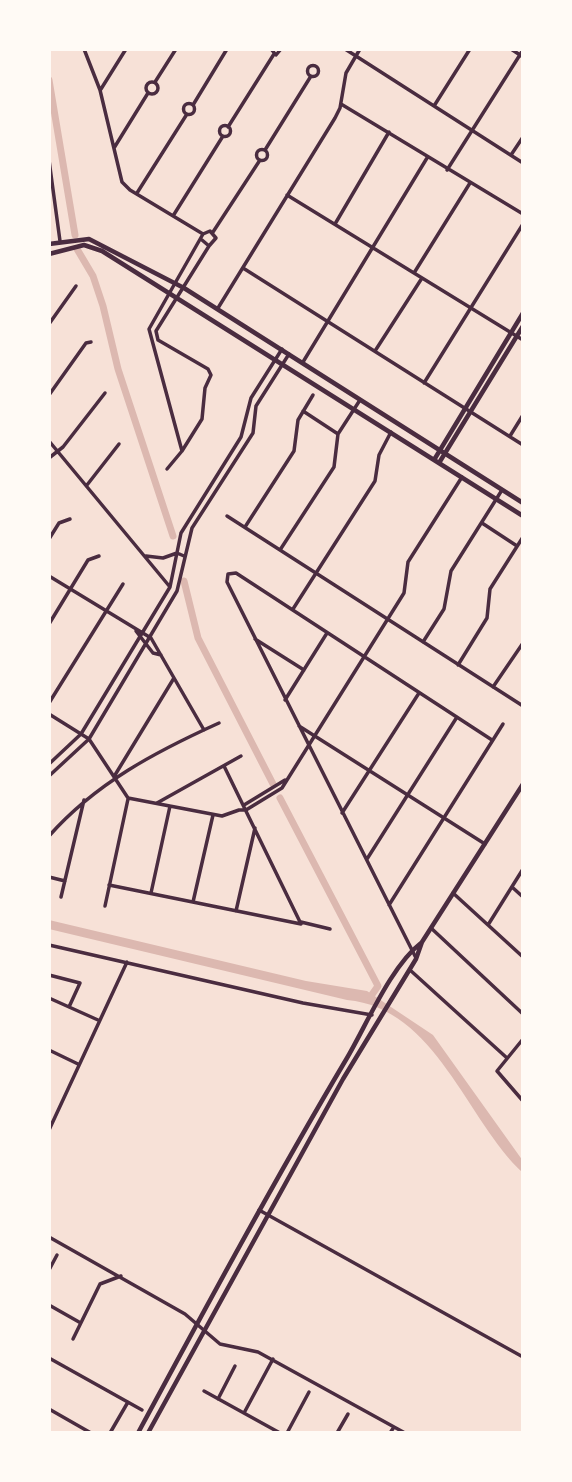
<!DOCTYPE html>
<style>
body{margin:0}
#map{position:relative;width:572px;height:1482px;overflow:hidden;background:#f7e1d7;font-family:Helvetica,sans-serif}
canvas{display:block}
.frame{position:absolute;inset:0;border:51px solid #fffaf5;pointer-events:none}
</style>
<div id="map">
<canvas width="572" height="1482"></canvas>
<div class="frame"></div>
</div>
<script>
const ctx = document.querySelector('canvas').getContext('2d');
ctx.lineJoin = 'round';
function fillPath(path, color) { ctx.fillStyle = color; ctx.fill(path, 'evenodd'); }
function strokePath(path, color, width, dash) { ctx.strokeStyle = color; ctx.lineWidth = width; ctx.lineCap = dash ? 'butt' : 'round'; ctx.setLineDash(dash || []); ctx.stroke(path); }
const water = new Path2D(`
 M49 920 306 981 367 991 433 1035 523 1161V1173C466 1120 436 1008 347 1000L49 929Z`);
const canal = new Path2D(`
 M49 80 75 235
 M77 249 93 276 103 306 118 369 173 536
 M184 581 198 638 273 784
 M280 798 378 986 371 996`);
const minor = new Path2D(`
 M84 49 100 90 122 182 130 190 203 234
 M271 49 276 55 281 49
 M345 49 523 163
 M511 49 523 57
 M307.5 71a5.5 5.5 0 1 1 11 0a5.5 5.5 0 1 1-11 0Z
 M146 88a6 6 0 1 1 12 0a6 6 0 1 1-12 0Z
 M155 82 176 49
 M101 89 126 49
 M183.5 109a5.5 5.5 0 1 1 11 0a5.5 5.5 0 1 1-11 0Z
 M341 104 523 214
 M193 105 227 49
 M434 106 470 49
 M219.5 131a5.5 5.5 0 1 1 11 0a5.5 5.5 0 1 1-11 0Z
 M228 127 274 54
 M114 148 148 93
 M256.5 155a5.5 5.5 0 1 1 11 0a5.5 5.5 0 1 1-11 0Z
 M265 150 311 76
 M511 155 523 137
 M49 160 60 241
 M447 170 523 50
 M137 193 187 114
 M287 195 523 340
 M173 216 223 136
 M335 224 389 132
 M213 232 260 160
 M202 240 209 246 216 238 210 231 203 234 149 329 182 451 202 419 205 388 211 375 208 369 158 340 156 331 209 246
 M243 268 523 445
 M414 273 470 183
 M218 308 335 118 340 108 346 73 360 49
 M49 324 76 286
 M375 351 422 278
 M303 362 427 158
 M424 383 523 224
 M49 395 86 343 91 342
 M303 411 338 434
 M510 436 523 415
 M49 441 170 587
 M49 458 63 447 105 393
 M167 469 182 451
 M87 485 119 444
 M227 516 523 706
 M482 523 517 546
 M245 527 294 451 298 420 313 395
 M49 539 59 523 70 519
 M280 550 334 467 338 434 360 400
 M146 556 163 558 177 553 184 556
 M49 576 151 638 204 730
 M293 609 375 481 379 455 391 432
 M49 624 88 560 99 556
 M136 631 153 653 161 655
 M255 639 304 670
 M423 642 444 609 451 571 502 490
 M458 665 487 618 490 589 523 537
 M493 687 523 643
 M285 700 327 633
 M49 703 123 584
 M49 714 89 739 128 798
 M299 726 485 844
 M49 764 81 734 170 587 181 533 241 437 251 398 282 349
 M115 775 174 678
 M49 776 89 739 177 591 192 528 253 433 256 406 289 354
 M128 798 222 816 239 810
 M157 803 241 756
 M244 805 285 780
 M239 810H246L282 788 404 593 408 562 462 477
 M342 813 419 693
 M49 836C96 783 155 752 219 723
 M367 859 457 717
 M49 877 65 881
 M109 885 301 924 224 766
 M512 887 523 897
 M151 893 170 806
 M453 893 523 957
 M61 897 84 800
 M193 902 213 815
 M389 905 503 724
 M105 906 128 799
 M236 911 255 828
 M301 922 330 929
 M488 925 523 869
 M431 928 523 1014
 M49 945 303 1003 372 1015
 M416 958 227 582 228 574 236 573 492 740
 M410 970 507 1058
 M49 975 80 983 69 1007
 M49 998 98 1020
 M523 1039 497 1071 523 1101
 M49 1050 78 1064
 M49 1130 127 962
 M259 1210 523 1357
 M49 1237 185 1314 220 1344 258 1352 405 1433
 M49 1270 57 1255
 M49 1305 79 1322
 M73 1339 100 1284 121 1276
 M49 1358 142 1410
 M204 1391 280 1433
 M218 1399 235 1366
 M49 1409 91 1433
 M244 1413 273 1359
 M110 1433 128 1402
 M287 1433 309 1392
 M337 1433 348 1414
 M390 1433 394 1427`);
const tertiary = new Path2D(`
 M49 244 89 239 184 288 523 503
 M49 254 84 245 102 251 523 516
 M434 460 523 313
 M439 463 523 326
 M138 1433C206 1307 274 1181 347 1058 367 1024 391 966 421 943
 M148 1433 343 1079 416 959 422 942 523 784`);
fillPath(water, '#dcb8b0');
strokePath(canal, '#dcb8b0', 7);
strokePath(minor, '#4a2c40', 3.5);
strokePath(tertiary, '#4a2c40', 4.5);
</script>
